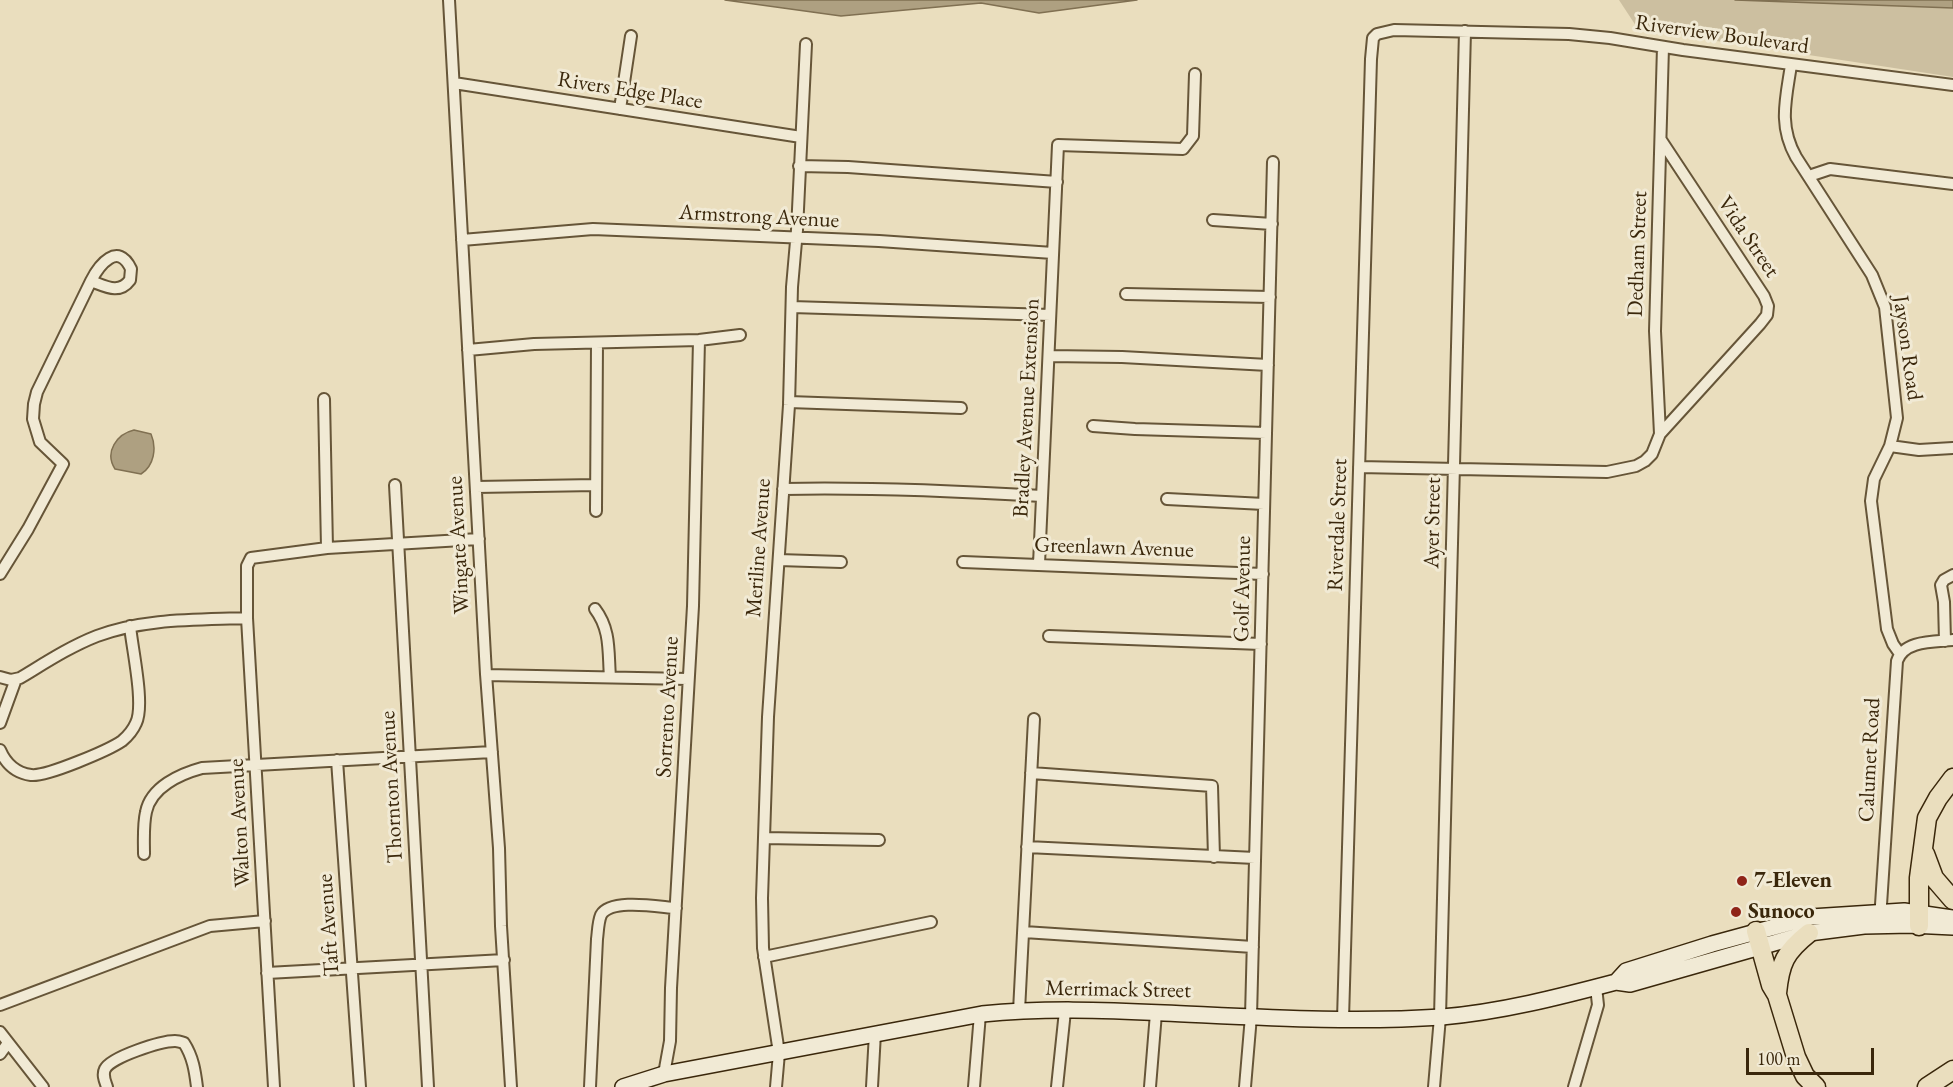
<!DOCTYPE html>
<style>
body{margin:0}
#map{position:relative;width:1953px;height:1087px;overflow:hidden;background:#eadebe;font-family:"EB Garamond",serif}
canvas{display:block}
.scale{position:absolute;left:1746px;top:1048px;width:128px;height:27px;box-sizing:border-box;border:3px solid #3a270b;border-top:0;padding-left:8px;font-size:18px;line-height:21px;white-space:nowrap;color:#3a270b;-webkit-text-stroke:4px #f1ead5;paint-order:stroke}
</style>
<div id="map">
<canvas width="1953" height="1087"></canvas>
<div class="scale">100 m</div>
</div>
<script>
const ctx = document.querySelector('canvas').getContext('2d');
ctx.lineJoin = 'round';
function fillPath(path, color) { ctx.fillStyle = color; ctx.fill(path, 'evenodd'); }
function strokePath(path, color, width, dash) { ctx.strokeStyle = color; ctx.lineWidth = width; ctx.lineCap = dash ? 'butt' : 'round'; ctx.setLineDash(dash || []); ctx.stroke(path); }
function drawText(font, color, halo, rows, align = 'center') {
  ctx.font = font + ' "EB Garamond",serif'; ctx.lineWidth = 6; ctx.setLineDash([]); ctx.textBaseline = 'middle'; ctx.strokeStyle = halo; ctx.fillStyle = color; for (const [text, x, y, turn = 0] of rows) {
    ctx.save(); ctx.translate(x, y); ctx.rotate((+turn || 0) * Math.PI / 180); ctx.textAlign = isNaN(turn) ? turn : align; if (halo) ctx.strokeText(text, 0, 0); ctx.fillText(text, 0, 0); ctx.restore();
  }
}
const green = new Path2D(`
 M1619 0H1735L1953 8V77L1638 29Z`);
const water = new Path2D(`
 M725 0H1137L1039 13 981 3 841 16Z
 M1735 0H1953V8Z
 M134 430 151 434C157 448 154 466 141 474L115 469C104 452 117 434 134 430Z`);
const minor = new Path2D(`
 M449 0 486 674 499 848 501 926 511 1087
 M1791 65C1786 99 1778 125 1796 157L1872 275 1885 307 1897 418 1890 446 1874 479 1871 501 1887 629 1893 644 1900 654
 M454 83 801 137
 M620 109 631 36
 M799 166 848 167 1057 182
 M1809 176 1830 169 1953 184
 M1213 220 1272 224
 M462 240 593 229 879 241 1053 253
 M1126 294 1270 297
 M792 307 1050 315
 M468 350 534 344 699 340 740 335
 M1049 356 1122 357 1268 365
 M324 399 327 548
 M789 402 961 408
 M1093 426 1135 429 1266 433
 M1660 434 1760 324 1767 315 1768 306 1764 296 1661 140
 M1890 446 1919 450 1953 448
 M1359 467 1607 472 1636 466 1645 461 1652 454 1660 434 1655 331 1663 47
 M395 485 428 1087
 M476 487 596 485
 M783 489C870 487 956 491 1042 496
 M1167 499 1264 504
 M596 511 597 343
 M779 560 841 562
 M963 562 1263 574
 M1039 564 1058 145 1183 149 1193 136 1195 74
 M0 574 28 529 63 464 40 442 33 419 34 404 37 392 91 281C99 265 118 241 131 269L130 280C119 295 105 286 91 281
 M595 609C611 630 608 652 610 677
 M1049 636 1261 644
 M1945 641 1944 602 1941 585 1944 580 1953 575
 M486 675 688 679
 M0 677 11 680 20 678C45 663 69 647 97 636 145 618 197 620 247 618
 M0 723 16 679
 M0 750C6 764 16 773 31 775 46 777 109 750 122 741 128 736 133 730 136 723 145 705 132 648 130 626
 M337 760 360 1087
 M1031 773 1212 786 1214 857
 M764 838 879 840
 M1027 847 1255 858
 M144 854C144 840 143 825 146 812 151 787 180 774 202 768L492 752
 M1880 920 1897 661C1904 640 1934 642 1953 640
 M1024 932 1253 947
 M764 957 931 922
 M267 973 504 960
 M0 1005 210 926 265 921
 M1019 1011 1034 719
 M1343 1019 1371 59 1373 38 1377 34 1394 30 1569 34 1610 38 1683 50 1953 85
 M0 1032 43 1087
 M0 1054 8 1043
 M664 1074 670 1041 671 988 693 606 699 340
 M107 1087C105 1081 102 1075 105 1069 111 1057 161 1041 175 1041 177 1041 181 1042 184 1043 193 1057 195 1071 197 1087
 M274 1087 247 618V566L251 558 327 548 479 539
 M590 1087 597 939C598 932 598 922 601 915 611 898 659 907 676 908
 M776 1087 779 1053 763 948 762 898 768 717 789 405 792 287 797 230 806 44
 M872 1087 875 1033
 M974 1087 980 1014
 M1057 1087 1065 1011
 M1150 1087 1156 1013
 M1245 1087 1251 1016 1273 162
 M1434 1087 1440 1017 1465 31
 M1574 1087 1598 1005 1596 987`);
const secondary = new Path2D(`
 M1616 982 1626 971 1712 944 1811 917 1904 911 1953 918
 M623 1087 664 1074 982 1014C1042 1008 1104 1010 1164 1013 1256 1017 1350 1023 1442 1017 1501 1012 1559 997 1616 982L1630 984 1809 933 1864 926 1911 925 1953 927`);
const motorway = new Path2D(`
 M1925 854 1934 878 1953 900
 M1919 926V878L1927 818 1938 798 1953 778
 M1756 931 1771 985 1777 995 1796 1057 1805 1076 1816 1087
 M1777 993C1780 963 1785 952 1809 933
 M1927 1087 1953 1070`);
const markers = [
 [1742,881,6,"#8f2418"],
 [1736,912,6,"#8f2418"]
];
const streetNames = [
 ["Riverview Boulevard",1722,35,8],
 ["Rivers Edge Place",630,91,9],
 ["Armstrong Avenue",759,217,3],
 ["Vida Street",1748,237,56],
 ["Dedham Street",1638,254,-88],
 ["Jayson Road",1907,348,82],
 ["Bradley Avenue Extension",1027,408,-87],
 ["Ayer Street",1433,523,-89],
 ["Riverdale Street",1338,525,-88],
 ["Wingate Avenue",459,545,-93],
 ["Meriline Avenue",759,548,-86],
 ["Greenlawn Avenue",1114,548,2],
 ["Golf Avenue",1243,589,-89],
 ["Sorrento Avenue",668,707,-87],
 ["Calumet Road",1870,760,-87],
 ["Thornton Avenue",392,787,-93],
 ["Walton Avenue",240,823,-93],
 ["Taft Avenue",329,925,-94],
 ["Merrimack Street",1118,990,1]
];
const poiNames = [
 ["7-Eleven",1754,881],
 ["Sunoco",1748,912]
];
fillPath(green, '#ccbfa0');
fillPath(water, '#aea081');
strokePath(water, '#807052', 1.5);
strokePath(minor, '#665538', 14);
strokePath(secondary, '#3a270b', 18);
strokePath(motorway, '#3a270b', 21);
strokePath(minor, '#f1ead5', 10);
strokePath(secondary, '#f1ead5', 15);
strokePath(motorway, '#eadebe', 18);
for (const [x, y, r, color] of markers) { const dot = new Path2D(); dot.arc(x, y, r, 0, 2 * Math.PI); ctx.fillStyle = color; ctx.fill(dot); strokePath(dot, '#f1ead5', 2); }
drawText('22px', '#3a270b', '#f1ead5', streetNames);
drawText('bold 22px', '#3a270b', '#f1ead5', poiNames, 'left');
</script>
